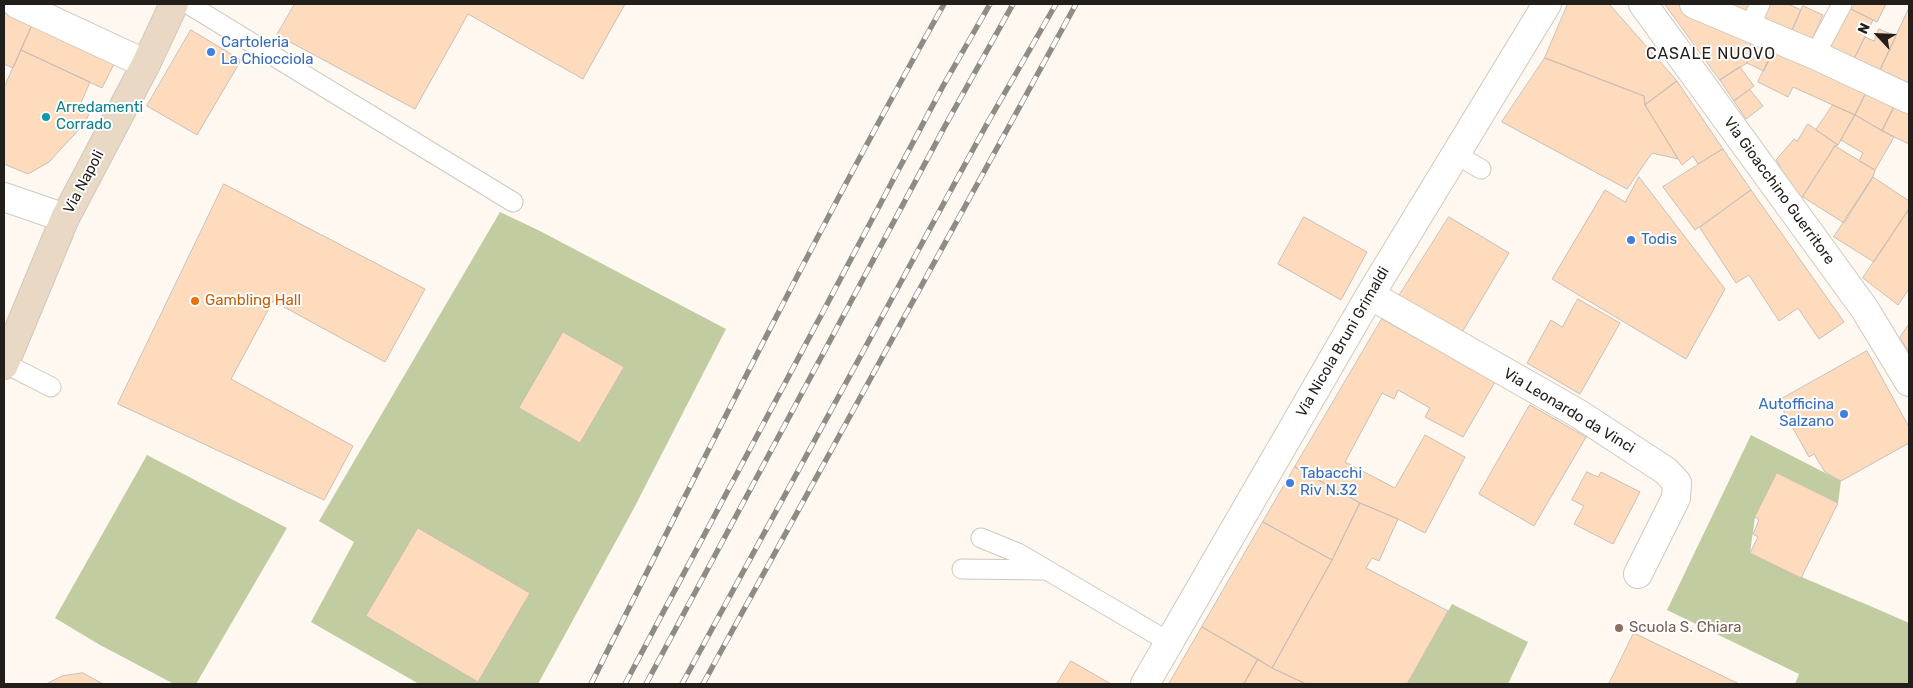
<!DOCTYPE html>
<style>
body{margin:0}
#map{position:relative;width:1913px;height:688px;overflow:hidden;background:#fef8f1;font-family:Rubik,sans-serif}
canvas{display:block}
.frame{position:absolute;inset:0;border:5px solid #221f1a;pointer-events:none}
.north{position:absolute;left:1853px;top:10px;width:50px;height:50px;-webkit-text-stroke:4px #fff;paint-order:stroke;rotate:295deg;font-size:14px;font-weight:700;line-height:20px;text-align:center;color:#221f1a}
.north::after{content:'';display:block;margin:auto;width:18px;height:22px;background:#221f1a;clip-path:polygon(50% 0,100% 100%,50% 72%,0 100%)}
</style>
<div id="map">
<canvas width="1913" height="688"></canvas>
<div class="frame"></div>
<div class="north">N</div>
</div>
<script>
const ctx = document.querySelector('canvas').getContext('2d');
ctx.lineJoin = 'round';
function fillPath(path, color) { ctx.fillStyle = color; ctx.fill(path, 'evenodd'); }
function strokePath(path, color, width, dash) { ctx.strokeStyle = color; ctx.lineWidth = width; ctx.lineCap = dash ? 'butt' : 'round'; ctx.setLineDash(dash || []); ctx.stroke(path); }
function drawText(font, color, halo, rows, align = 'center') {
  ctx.font = font + ' Rubik,sans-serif'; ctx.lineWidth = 4; ctx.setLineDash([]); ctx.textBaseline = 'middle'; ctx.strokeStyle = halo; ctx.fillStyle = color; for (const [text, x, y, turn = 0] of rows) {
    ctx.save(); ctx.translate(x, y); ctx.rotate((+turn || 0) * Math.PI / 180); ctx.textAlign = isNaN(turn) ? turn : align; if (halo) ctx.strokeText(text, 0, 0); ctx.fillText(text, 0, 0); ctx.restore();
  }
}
const green = new Path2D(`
 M500 212 540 231 726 329 633 510 538 684H419L311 622 354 542 319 521Z
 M1751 435 1841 481 1838 503 1777 473 1755 517 1750 553C1802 579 1856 599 1909 623V684H1795L1799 674 1667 610Z
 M147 455 287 528 196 684H174L100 645 55 618Z
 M1452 604 1528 642 1508 684H1407Z`);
const building = new Path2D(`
 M295 4H625L583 79 468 14 415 109 277 35Z
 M1568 4H1609L1677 81 1645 105 1644 96 1545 58Z
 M1665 4H1677L1750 32 1751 53 1747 63 1720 80Z
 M1723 4H1749L1744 13Z
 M1766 4H1788L1801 10 1789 37 1757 22Z
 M1851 4H1886L1877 22 1849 8Z
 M4 6 35 19 13 68 4 64Z
 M1803 6 1823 15 1811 42 1791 33Z
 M1849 8 1873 20 1851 65 1827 54Z
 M1909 8V92L1877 77Z
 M35 19 116 60 102 88 21 50Z
 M1879 29 1896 36 1877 77 1851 65 1865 37 1874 41Z
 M191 30 241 60 197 135 147 106Z
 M1755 42 1775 47 1764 71 1747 63Z
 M1775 47 1869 87 1855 115 1793 87 1788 97 1758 82Z
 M21 50 90 82 80 105 91 110 84 124 49 162 28 174 4 164V88Z
 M1545 58 1644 96 1645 105 1678 159 1652 153 1627 189 1502 122Z
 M1740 67 1754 86 1734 101 1720 80Z
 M1677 81 1723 149 1698 164 1693 156 1682 165 1645 105Z
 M1869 87 1897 101 1882 131 1855 115Z
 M1750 90 1763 106 1746 119 1734 101Z
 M1897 101 1909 107V144L1882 131Z
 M1833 105 1855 115 1838 145 1816 130Z
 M1855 115 1894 137 1875 170 1859 161 1863 153 1841 140Z
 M1808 124 1838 145 1835 146 1799 202 1778 170 1780 166 1776 160 1794 139 1797 141Z
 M1835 146 1875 170 1873 177 1844 223 1803 197Z
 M1723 149 1751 190 1695 230 1663 187Z
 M1639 177 1725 289 1686 359 1552 279 1605 190 1625 202Z
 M1873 177 1909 201V209L1874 262 1834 237Z
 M224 184 425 289 385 362 273 301 231 379 353 446 324 500 118 404Z
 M1751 190 1844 322 1819 339 1798 308 1779 321 1749 275 1736 283 1700 228Z
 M1909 209V289L1898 305 1863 278Z
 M1304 217 1367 252 1341 300 1278 264Z
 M1449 217 1509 253 1461 334 1399 296Z
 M1578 299 1620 323 1580 394 1527 363 1551 320 1562 327Z
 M1382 319 1495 382 1463 437 1425 417 1430 408 1398 390 1394 399 1382 393 1345 462 1395 488 1425 435 1465 457 1425 533 1398 519 1360 503 1295 467Z
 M1909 324V352L1900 338Z
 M563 332 624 367 580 443 519 408Z
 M1867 351 1909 427V443L1841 481 1825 472 1814 454 1809 457 1778 401Z
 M1530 405 1586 437 1534 526 1479 494Z
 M1295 467 1360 503 1332 560 1263 522Z
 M1587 472 1598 477 1601 472 1640 492 1613 544 1574 524 1584 506 1572 500Z
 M1777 473 1838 503 1801 578 1750 553 1758 537 1753 534 1759 520 1755 517Z
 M1360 503 1398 519 1379 561 1372 558 1366 568 1448 611 1407 684H1306L1272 668 1332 560Z
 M1263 522 1332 560 1272 668 1202 627Z
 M418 528 530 593 478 682 366 616Z
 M1202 627 1258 659 1244 684H1169Z
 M1634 633 1739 684H1609Z
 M1258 659 1272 668 1306 684H1244Z
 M1071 661 1111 684H1057Z
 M83 673 103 684H46L62 676Z`);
const lane = new Path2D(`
 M188 4 513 202
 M1750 26 1760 4
 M1815 55 1842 4
 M1455 154 1481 169
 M4 363 51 387
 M981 538 1018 553 1169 642
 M962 569 1044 570`);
const street = new Path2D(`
 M17 4 146 64
 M1643 4 1864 308 1909 382
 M1694 4 1815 55 1909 99
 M4 197 65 218
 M1370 295 1579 414 1666 471 1677 483 1676 498 1638 574
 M1145 684 1370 295 1547 4`);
const secondary = new Path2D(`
 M4 365 65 218 146 64 174 4`);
const rail = new Path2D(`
 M591 684C705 456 819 226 944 4
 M625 684 943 86 990 4
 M646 684 945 126 1013 4
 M682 684 988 122 1056 4
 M703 684 1076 4`);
const markers = [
 [211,52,5,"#3f7fe0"],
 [46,117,5,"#0f9aa8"],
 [1631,240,5,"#3f7fe0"],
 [195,301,5,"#e8710a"],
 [1844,414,5,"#3f7fe0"],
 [1290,483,5,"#3f7fe0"],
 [1619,628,5,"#8d6e63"]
];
const shopNames = [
 ["Cartoleria",221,43],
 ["La Chiocciola",221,60],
 ["Todis",1641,240],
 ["Autofficina",1834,405,"right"],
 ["Salzano",1834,422,"right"],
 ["Tabacchi",1300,474],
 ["Riv N.32",1300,491]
];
const cultureNames = [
 ["Arredamenti",56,108],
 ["Corrado",56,125]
];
const streetNames = [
 ["Via Napoli",84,182,-62],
 ["Via Gioacchino Guerritore",1779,191,54],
 ["Via Nicola Bruni Grimaldi",1343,342,-60],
 ["Via Leonardo da Vinci",1569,411,31]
];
const foodNames = [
 ["Gambling Hall",205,301]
];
const educationNames = [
 ["Scuola S. Chiara",1629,628]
];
const neighbourhoodNames = [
 ["CASALE NUOVO",1711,54]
];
fillPath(green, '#c2cca1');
fillPath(building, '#fedbbd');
strokePath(building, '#cabeb4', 1);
strokePath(lane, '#d1c8bc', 21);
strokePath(street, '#d1c8bc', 30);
strokePath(secondary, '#d1c8bc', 30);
strokePath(lane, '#fff', 19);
strokePath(street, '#fff', 28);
strokePath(secondary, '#e8d8c4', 28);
strokePath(rail, '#8f8b85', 5.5);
strokePath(rail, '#fff', 4, [11]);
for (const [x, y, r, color] of markers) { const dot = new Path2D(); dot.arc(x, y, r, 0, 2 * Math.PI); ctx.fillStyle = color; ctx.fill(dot); strokePath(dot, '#fff', 2); }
drawText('15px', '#366cbe', '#fff', shopNames, 'left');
drawText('15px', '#0d838f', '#fff', cultureNames, 'left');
drawText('15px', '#221f1a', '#fff', streetNames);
drawText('15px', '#c56008', '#fff', foodNames, 'left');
drawText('15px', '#785e54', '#fff', educationNames, 'left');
ctx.letterSpacing = '1px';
drawText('16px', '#221f1a', '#fff', neighbourhoodNames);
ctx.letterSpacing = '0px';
</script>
